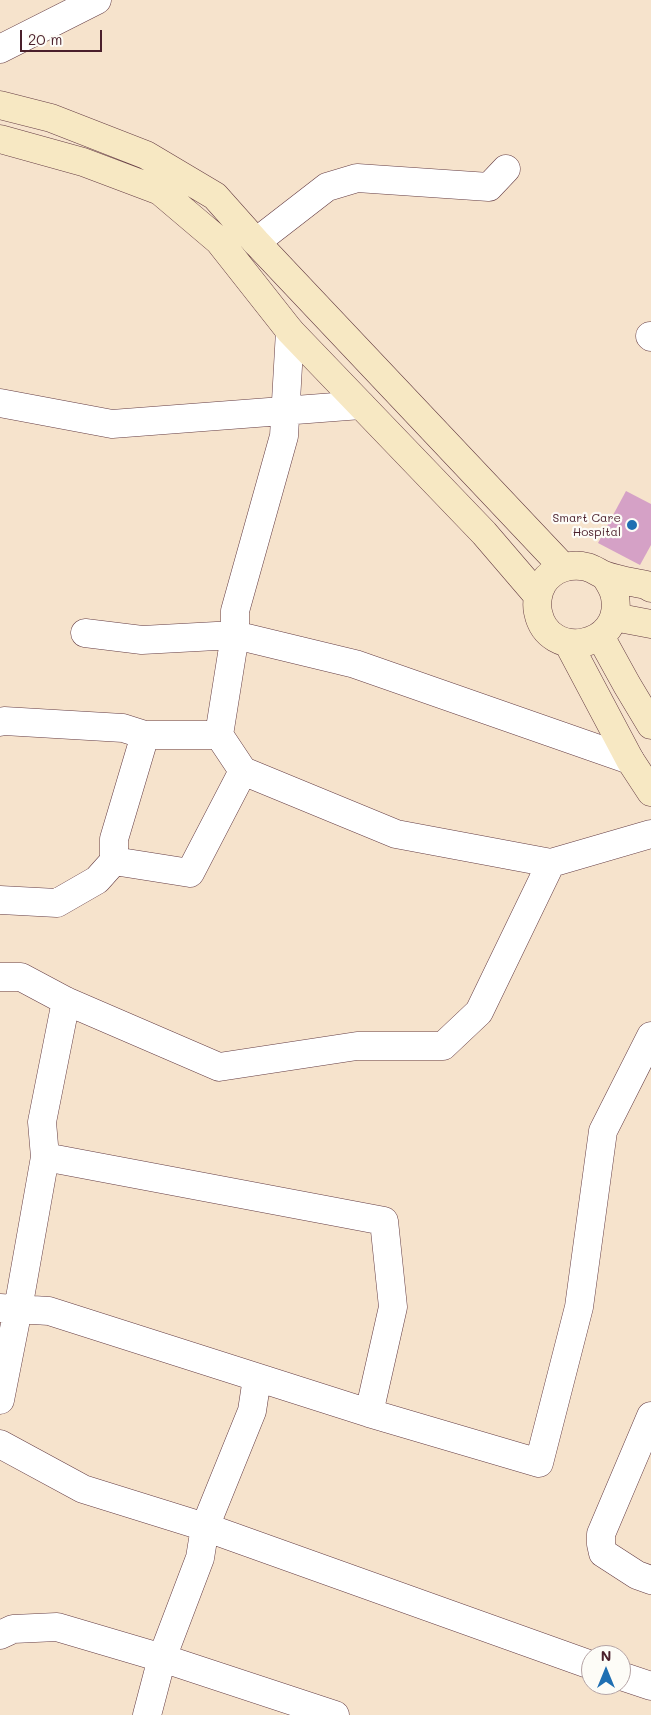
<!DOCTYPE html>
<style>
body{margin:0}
#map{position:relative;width:651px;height:1715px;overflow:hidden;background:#f6e3cc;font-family:Mali,sans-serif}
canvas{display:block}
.north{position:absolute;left:581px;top:1645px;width:50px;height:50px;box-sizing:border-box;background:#fdfcf7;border:1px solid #b5a4a5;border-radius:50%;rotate:0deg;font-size:14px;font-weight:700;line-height:20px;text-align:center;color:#4a1f2b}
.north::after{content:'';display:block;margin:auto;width:18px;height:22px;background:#1f6fb2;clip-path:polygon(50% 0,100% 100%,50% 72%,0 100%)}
.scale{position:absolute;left:20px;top:30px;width:82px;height:22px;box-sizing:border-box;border:2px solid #4a1f2b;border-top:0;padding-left:6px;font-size:15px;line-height:18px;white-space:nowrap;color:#4a1f2b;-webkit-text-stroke:4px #fdfcf7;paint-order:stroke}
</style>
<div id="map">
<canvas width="651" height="1715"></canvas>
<div class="north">N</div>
<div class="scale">20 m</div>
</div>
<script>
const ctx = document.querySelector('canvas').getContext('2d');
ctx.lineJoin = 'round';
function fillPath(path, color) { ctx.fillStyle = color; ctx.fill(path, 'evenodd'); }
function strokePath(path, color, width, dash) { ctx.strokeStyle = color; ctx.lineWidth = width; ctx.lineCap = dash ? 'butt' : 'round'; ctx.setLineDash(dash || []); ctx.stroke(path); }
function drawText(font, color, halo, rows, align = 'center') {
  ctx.font = font + ' Mali,sans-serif'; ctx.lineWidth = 4.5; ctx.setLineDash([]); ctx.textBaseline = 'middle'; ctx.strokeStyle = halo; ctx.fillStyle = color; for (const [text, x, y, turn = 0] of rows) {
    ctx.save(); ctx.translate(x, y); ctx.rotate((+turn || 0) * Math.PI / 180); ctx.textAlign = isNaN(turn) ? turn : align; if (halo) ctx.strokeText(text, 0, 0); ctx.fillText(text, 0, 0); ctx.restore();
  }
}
const building = new Path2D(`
 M626 491 651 504V545L640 565 598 543Z`);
const minor = new Path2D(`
 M256 242 327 187 357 178 489 187 506 169
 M290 331 284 436 235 611V635L219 735 243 771 396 834 551 863 651 834
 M650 336 651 337
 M0 403 112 424 361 405
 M85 633 142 640 235 635 355 664 630 760
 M0 722 4 721 123 728 145 735H219
 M114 861 190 873 243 771
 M0 900 57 903 97 880 114 861V839L145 735
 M0 977H21L66 1001 219 1067 357 1046H443L479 1012 551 863
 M45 1157 384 1221 393 1307 369 1413
 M0 1308 49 1311 369 1413 539 1463 579 1307 603 1131 651 1036
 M0 1400 18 1309 45 1157 42 1122 66 1001
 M651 1416 601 1534V1544L603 1553 637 1575 651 1580
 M0 1444 83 1489 205 1527 591 1665
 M0 1635 13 1629 57 1627 162 1658 335 1715
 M621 1676 651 1686
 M147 1715 162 1658 200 1558 205 1527 252 1411 257 1378`);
const tertiary = new Path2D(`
 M0 49 97 0`);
const secondary = new Path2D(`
 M0 105 51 118 146 155 215 196 256 242 563 567
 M0 139 83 162 160 191 219 241 290 331 484 533 538 596
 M605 576C609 582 614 590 615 597 624 648 548 662 538 612 536 603 538 591 543 583 553 568 571 563 587 567 594 569 599 573 604 575 617 580 632 582 646 585L651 588
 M614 617 651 624
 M600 636 627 685 651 725
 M568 643 630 760 651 792`);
const markers = [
 [632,525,6,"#1f6fb2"]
];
const poiNames = [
 ["Smart Care",621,518],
 ["Hospital",621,532]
];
fillPath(building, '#d5a1c6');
strokePath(minor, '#643c43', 29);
strokePath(tertiary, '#643c43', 29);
strokePath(secondary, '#643c43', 29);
strokePath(minor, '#fff', 28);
strokePath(tertiary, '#fff', 28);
strokePath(secondary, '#f7e8c3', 28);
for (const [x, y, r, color] of markers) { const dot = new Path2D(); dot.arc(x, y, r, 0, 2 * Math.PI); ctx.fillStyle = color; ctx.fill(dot); strokePath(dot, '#fdfcf7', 2); }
drawText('12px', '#4a1f2b', '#fdfcf7', poiNames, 'right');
</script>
